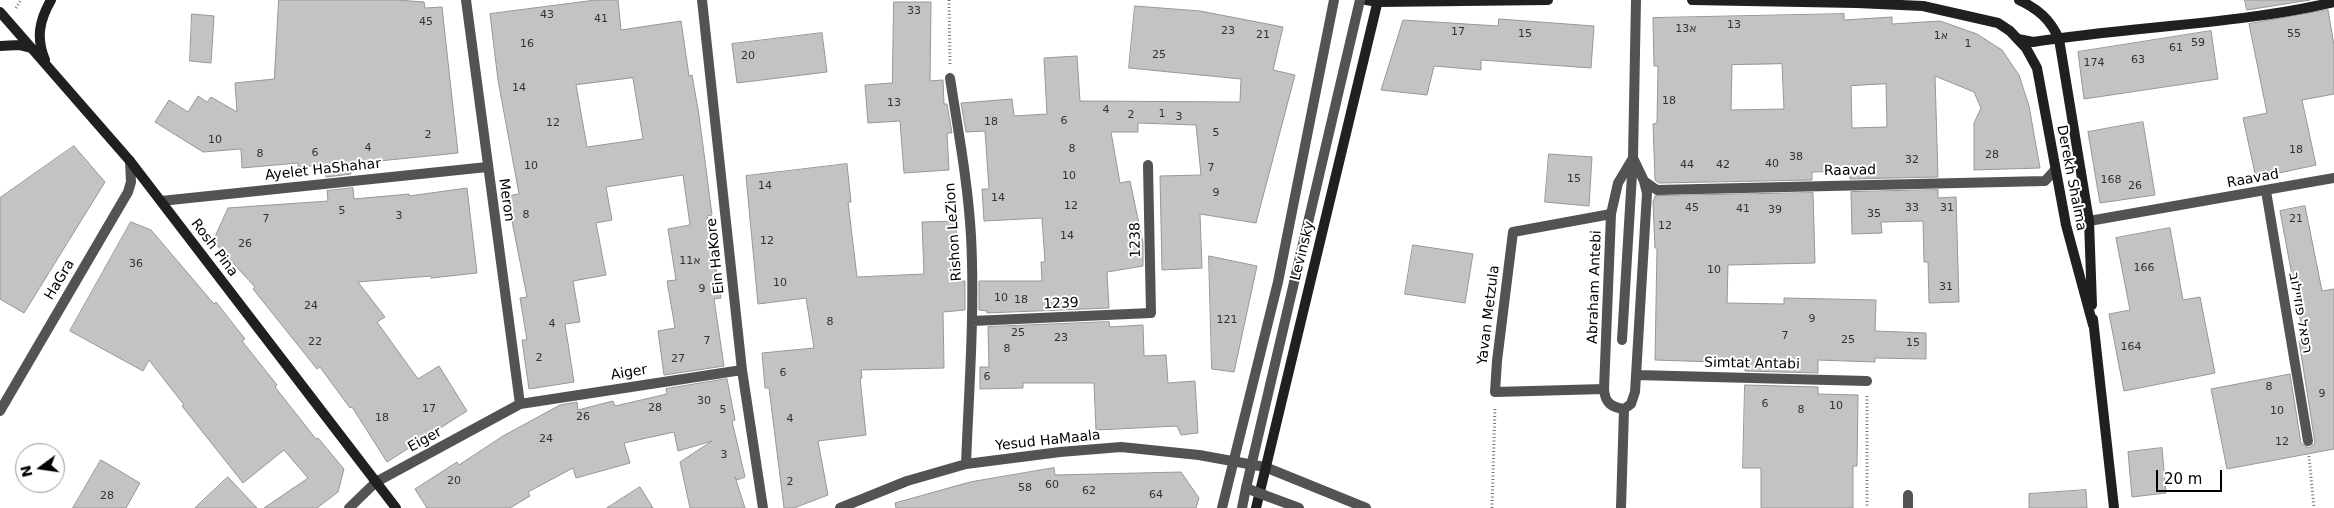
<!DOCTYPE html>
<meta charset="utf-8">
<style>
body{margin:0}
#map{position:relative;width:2334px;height:508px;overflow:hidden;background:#fff;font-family:"DejaVu Sans",sans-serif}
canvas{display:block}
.north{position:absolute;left:15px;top:443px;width:50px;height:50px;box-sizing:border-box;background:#fff;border:1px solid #999;border-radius:50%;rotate:256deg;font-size:14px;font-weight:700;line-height:20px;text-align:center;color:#000}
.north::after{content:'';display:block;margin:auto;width:18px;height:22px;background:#000;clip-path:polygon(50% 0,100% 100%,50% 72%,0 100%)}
.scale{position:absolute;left:2156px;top:470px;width:66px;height:22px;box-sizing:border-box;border:2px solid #000;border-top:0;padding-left:6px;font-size:15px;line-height:18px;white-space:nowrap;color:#000;-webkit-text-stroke:4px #fff;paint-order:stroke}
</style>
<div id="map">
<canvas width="2334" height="508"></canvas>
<div class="north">N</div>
<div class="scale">20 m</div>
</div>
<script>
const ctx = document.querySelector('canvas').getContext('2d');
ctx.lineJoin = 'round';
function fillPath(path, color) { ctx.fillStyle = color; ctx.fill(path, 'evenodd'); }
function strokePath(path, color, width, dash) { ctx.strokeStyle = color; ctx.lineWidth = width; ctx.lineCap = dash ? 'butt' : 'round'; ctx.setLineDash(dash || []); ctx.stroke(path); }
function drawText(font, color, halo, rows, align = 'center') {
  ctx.font = font + ' "DejaVu Sans","Noto Sans Hebrew",sans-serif'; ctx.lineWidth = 4; ctx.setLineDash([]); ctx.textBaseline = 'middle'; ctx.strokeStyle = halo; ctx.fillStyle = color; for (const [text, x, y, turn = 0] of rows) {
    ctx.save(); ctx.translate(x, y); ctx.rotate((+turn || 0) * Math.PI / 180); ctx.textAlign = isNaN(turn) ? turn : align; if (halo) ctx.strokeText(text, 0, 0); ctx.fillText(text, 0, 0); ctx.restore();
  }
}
const building = new Path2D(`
 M279 0H397L424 2 425 8 442 7 458 153 350 164 351 174 326 177 325 165 298 167V163L242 168 241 149 203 152 155 122 169 100 188 112 198 96 207 102 211 97 237 112 235 83 274 79Z
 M596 0H618L621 30 681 21 689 76 692 75 699 115 712 215 707 216 721 298 714 299 724 366 664 375 658 331 675 328 667 281 676 280 668 229 690 225 683 175 606 187 612 220 596 223 606 275 573 281 580 322 565 324 574 382 529 389 522 340H527L520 298 527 297 507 196 519 194 498 80 490 14ZM633 78 643 139 587 147 576 85Z
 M2245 0H2310L2247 10Z
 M894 2H931L930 81 943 80 944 104H947L952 133H947L949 170 904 173 900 121 868 123 865 85 892 83Z
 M1135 6 1200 11 1283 27 1273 70 1295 75 1256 223 1200 214 1202 268 1162 270 1160 176 1201 175 1196 125 1138 123V132H1111L1120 183 1130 181 1143 243V266L1107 272 1109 308 987 313V311L979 310V281H1042L1041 262H1045L1042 218 984 221 982 189H989L985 131 966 132 961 103 1012 99 1014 116 1047 114 1044 58 1077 56 1080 101 1240 102 1241 79 1129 68Z
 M2328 10 2334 45V94L2302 100 2316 165 2256 178 2243 118 2267 113 2249 24Z
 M192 14 214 16 211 63 190 61Z
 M1844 14V20L1892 17V24L1940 21 1977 34 2002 50 2019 75 2029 106 2040 168 1974 170V123L1981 108 1974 92 1935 76 1938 177 1850 179V171L1812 172V180L1659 183 1655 180 1653 124 1657 123 1658 66H1654L1653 18ZM1782 64 1784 109 1731 110 1732 65ZM1886 84 1887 127 1852 128 1851 86Z
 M1499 19 1594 26 1591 68 1481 60V70L1434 66 1427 95 1381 90 1403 20 1498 26Z
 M2211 31 2218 79 2084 99 2078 52Z
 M822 33 827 72 737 83 732 44Z
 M2143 122 2155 195 2100 203 2088 132Z
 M74 146 105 182 24 313 0 299V198Z
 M1549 154 1592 157 1589 206 1545 202Z
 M847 164 851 202H848L857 277 924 274 922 222 956 221 957 281H965V310L943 312 944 368 861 370 862 378H860L866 435 818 441 828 495 794 508H784L769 388H765L762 353 814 348 806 298 758 304 746 176Z
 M353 188 354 199 409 194V196L467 188 477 273 431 278V276L358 282 385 317 377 322 418 379 439 366 467 411 387 462 352 407 350 408 320 367 317 369 253 289 255 287 213 241 228 208 328 201 327 191Z
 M1938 190V198L1956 197 1959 302 1929 303 1928 262H1924L1923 221 1881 222 1882 233 1852 234 1851 192Z
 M1813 193 1815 263 1728 265 1727 303 1784 304V298L1876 300 1875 331 1926 333V359L1875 358V362L1818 360V373L1745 371V363L1655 360 1657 248H1655L1653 202 1655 196Z
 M2305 206 2322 291 2334 289V449L2227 469 2211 389 2290 374 2301 443 2309 448 2315 443 2299 341 2304 340 2280 211Z
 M131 222 151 230 214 304 216 302 245 339 242 341 277 385 275 387 316 439 318 438 344 469 338 492 317 508H264L308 478 284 450 243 483 182 406 184 405 149 360 143 371 70 331Z
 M2170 228 2183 300 2200 297 2215 373 2124 391 2109 314 2130 310 2116 238Z
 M1413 245 1473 254 1465 303 1405 294Z
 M1209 256 1257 266 1234 372 1212 369Z
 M1109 322 1110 327 1143 325 1144 356 1166 355 1168 383 1195 381 1198 433 1181 435 1177 426 1096 430 1094 383H1023V388L980 389V367H989L988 327Z
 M727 379 735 420 732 421 745 477 737 480 735 477 745 508H690L680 462 712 441 678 451 674 432 624 443 630 463 576 478 573 468 528 492 530 496 510 508H427L415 489 457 462 459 465 503 436 560 405 577 402 578 410 613 401 615 406 667 394 666 389Z
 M1745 385 1818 387V394L1858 395 1857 466H1853V508H1761V468H1743Z
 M2162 448 2166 493 2132 497 2128 452Z
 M101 460 140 483 126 508H73Z
 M1054 468 1055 475 1181 472 1199 498 1196 508H896L895 503 970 482Z
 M228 477 257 508H195Z
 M640 487 653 508H607Z
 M2086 490 2087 508H2029V494Z`);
const path = new Path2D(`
 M949 0 950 64
 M16 8 21 0
 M1867 396V508
 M2309 456 2314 508
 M1492 508 1495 407`);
const lane = new Path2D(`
 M1622 340 1633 158
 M1604 389 1495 392 1497 361 1513 232 1611 214
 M1265 467 1366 508
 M1264 495 1299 508
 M1242 508 1246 488
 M1621 508 1624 409
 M1908 508V495`);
const street = new Path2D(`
 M466 0 520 404
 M702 0 742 370 763 508
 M950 78C958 130 968 183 971 236 975 311 969 388 966 464
 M1633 158 1618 183 1611 214 1604 389C1605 403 1611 407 1624 409L1631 404 1635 392 1647 193 1644 181 1633 158 1636 0
 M1644 181 1657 190 2045 181 2054 171
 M2266 191 2308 441
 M161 201 487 167
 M2089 221 2334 178
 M972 321 1151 313 1148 165
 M1636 375 1867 381
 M0 411 128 192 131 182 130 161
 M349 508 376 482 520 404 742 370
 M840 508 907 481 966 464 1060 452 1121 447 1199 455 1265 467
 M1222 508 1278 282 1334 0`);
const secondary = new Path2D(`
 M1366 0 1378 2 1548 0
 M1692 0 1857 3 1923 6 1998 23 2010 31 2026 48 2037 68 2066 225 2093 325
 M2019 0C2038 9 2050 19 2059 39L2089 221 2092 305
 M0 12 130 161 396 508
 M2018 39 2033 42C2133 26 2235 25 2334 2
 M0 46 19 45 31 48
 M45 60C36 38 39 21 51 0
 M2093 319 2114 508
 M1256 508 1378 0`);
const laneBridge = new Path2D(`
 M1264 495 1246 488 1360 0`);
const numberNames = [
 ["33",914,11],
 ["43",547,15],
 ["41",601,19],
 ["45",426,22],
 ["13",1734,25],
 ["13א",1686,29],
 ["23",1228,31],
 ["17",1458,32],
 ["15",1525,34],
 ["55",2294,34],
 ["21",1263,35],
 ["1א",1941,36],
 ["59",2198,43],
 ["16",527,44],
 ["1",1968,44],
 ["61",2176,48],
 ["25",1159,55],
 ["20",748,56],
 ["63",2138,60],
 ["174",2094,63],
 ["14",519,88],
 ["18",1669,101],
 ["13",894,103],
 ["4",1106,110],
 ["1",1162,114],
 ["2",1131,115],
 ["3",1179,117],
 ["6",1064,121],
 ["18",991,122],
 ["12",553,123],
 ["5",1216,133],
 ["2",428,135],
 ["10",215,140],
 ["4",368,148],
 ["8",1072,149],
 ["18",2296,150],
 ["6",315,153],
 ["8",260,154],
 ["28",1992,155],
 ["38",1796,157],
 ["32",1912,160],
 ["40",1772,164],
 ["44",1687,165],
 ["42",1723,165],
 ["10",531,166],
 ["7",1211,168],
 ["10",1069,176],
 ["15",1574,179],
 ["168",2111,180],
 ["14",765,186],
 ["26",2135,186],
 ["9",1216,193],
 ["14",998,198],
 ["12",1071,206],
 ["45",1692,208],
 ["33",1912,208],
 ["31",1947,208],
 ["41",1743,209],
 ["39",1775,210],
 ["5",342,211],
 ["35",1874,214],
 ["8",526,215],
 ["3",399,216],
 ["7",266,219],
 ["21",2296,219],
 ["12",1665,226],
 ["14",1067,236],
 ["12",767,241],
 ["26",245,244],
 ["11א",690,261],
 ["36",136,264],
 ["166",2144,268],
 ["10",1714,270],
 ["10",780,283],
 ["31",1946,287],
 ["9",702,289],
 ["10",1001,298],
 ["18",1021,300],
 ["24",311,306],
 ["9",1812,319],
 ["121",1227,320],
 ["8",830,322],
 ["4",552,324],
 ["25",1018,333],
 ["7",1785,336],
 ["23",1061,338],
 ["25",1848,340],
 ["7",707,341],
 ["22",315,342],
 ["15",1913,343],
 ["164",2131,347],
 ["8",1007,349],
 ["2",539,358],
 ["27",678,359],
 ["6",783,373],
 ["6",987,377],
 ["8",2269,387],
 ["9",2322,394],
 ["30",704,401],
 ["6",1765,404],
 ["10",1836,406],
 ["28",655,408],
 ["17",429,409],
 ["5",723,410],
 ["8",1801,410],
 ["10",2277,411],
 ["26",583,417],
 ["18",382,418],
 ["4",790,419],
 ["24",546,439],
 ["12",2282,442],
 ["3",724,455],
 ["20",454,481],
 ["2",790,482],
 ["60",1052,485],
 ["58",1025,488],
 ["62",1089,491],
 ["64",1156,495],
 ["28",107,496]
];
const streetNames = [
 ["Ayelet HaShahar",323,170,-6],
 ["Raavad",1850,171,-1],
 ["Derekh Shalma",2071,178,79],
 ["Raavad",2253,179,-10],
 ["Meron",506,200,82],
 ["Rishon LeZion",954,232,-94],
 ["1238",1136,240,-91],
 ["Rosh Pina",214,248,53],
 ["Levinsky",1303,251,-76],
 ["Ein HaKore",716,256,-96],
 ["HaGra",60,280,-59],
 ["Abraham Antebi",1595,287,-88],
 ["1239",1061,304,-3],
 ["רפאל פוזיילוב",2300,313,80],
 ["Yavan Metzula",1489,315,-83],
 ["Simtat Antabi",1752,364,1],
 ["Aiger",629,373,-9],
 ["Eiger",425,440,-29],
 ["Yesud HaMaala",1048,441,-6]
];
fillPath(building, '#c3c3c3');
strokePath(building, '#979797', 1);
strokePath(path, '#757575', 3, [1, 2.5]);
strokePath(lane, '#535353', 10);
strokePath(street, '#535353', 10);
strokePath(secondary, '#202020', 10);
strokePath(laneBridge, '#535353', 10);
drawText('11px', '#313131', null, numberNames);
drawText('14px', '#000', '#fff', streetNames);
</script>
